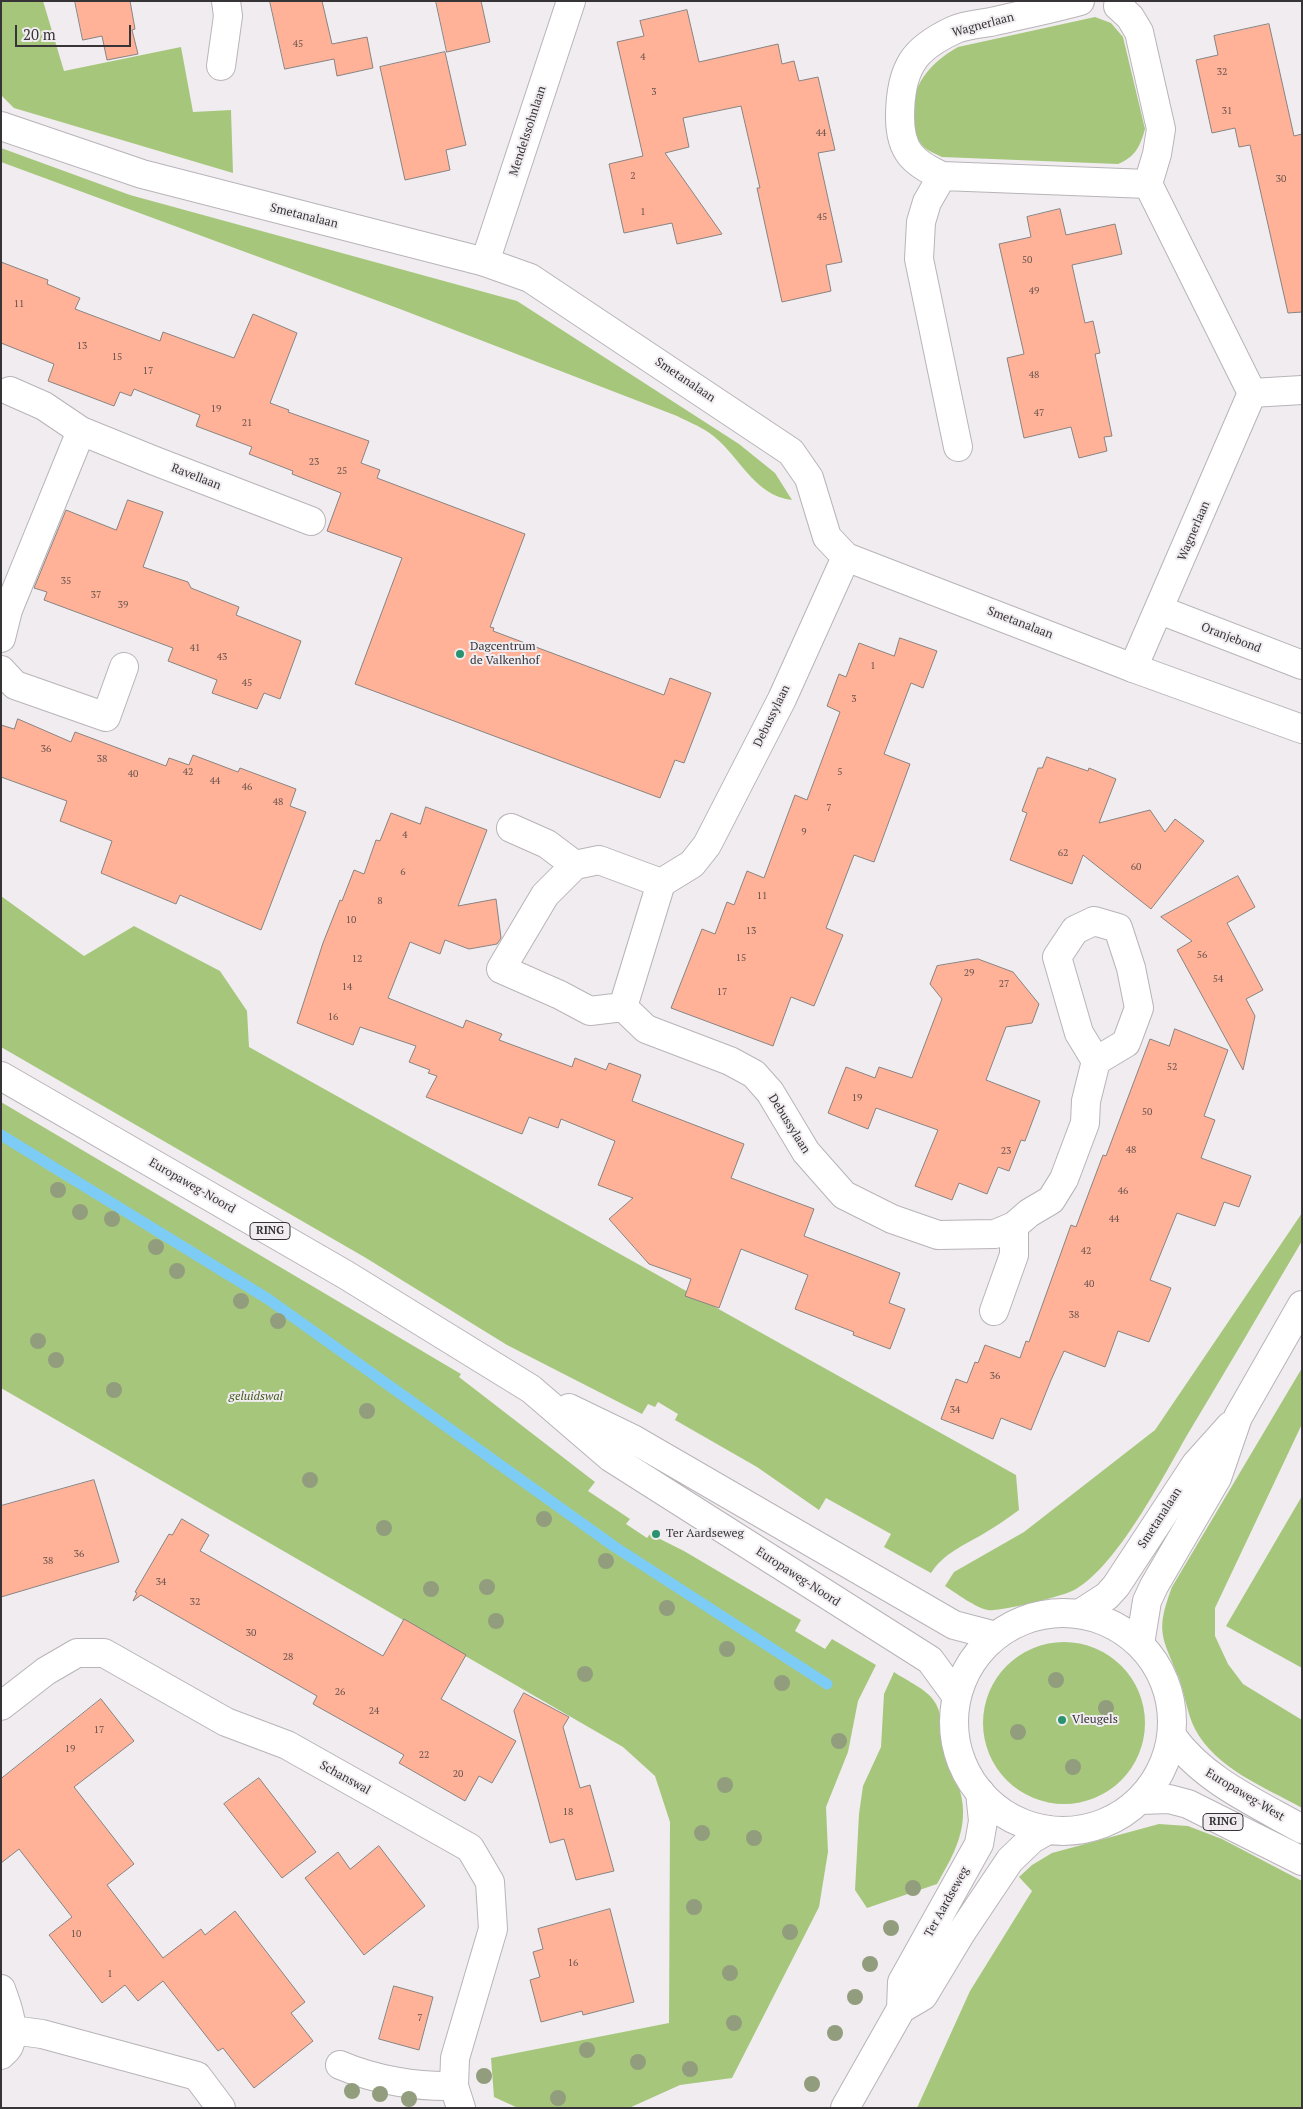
<!DOCTYPE html>
<style>
body{margin:0}
#map{position:relative;width:1303px;height:2109px;overflow:hidden;background:#f0ecf0;font-family:"PT Serif",serif}
canvas{display:block}
.frame{position:absolute;inset:0;border:2px solid #363436;pointer-events:none}
.scale{position:absolute;left:15px;top:25px;width:116px;height:22px;box-sizing:border-box;border:2px solid #363436;border-top:0;padding-left:6px;font-size:15px;line-height:18px;white-space:nowrap;color:#363436;-webkit-text-stroke:4px #f0ecf0;paint-order:stroke}
</style>
<div id="map">
<canvas width="1303" height="2109"></canvas>
<div class="frame"></div>
<div class="scale">20 m</div>
</div>
<script>
const ctx = document.querySelector('canvas').getContext('2d');
ctx.lineJoin = 'round';
function fillPath(path, color) { ctx.fillStyle = color; ctx.fill(path, 'evenodd'); }
function strokePath(path, color, width, dash) { ctx.strokeStyle = color; ctx.lineWidth = width; ctx.lineCap = dash ? 'butt' : 'round'; ctx.setLineDash(dash || []); ctx.stroke(path); }
function drawText(font, color, halo, rows, align = 'center') {
  ctx.font = font + ' "PT Serif",serif'; ctx.lineWidth = 4; ctx.setLineDash([]); ctx.textBaseline = 'middle'; ctx.strokeStyle = halo; ctx.fillStyle = color; for (const [text, x, y, turn = 0] of rows) {
    ctx.save(); ctx.translate(x, y); ctx.rotate((+turn || 0) * Math.PI / 180); ctx.textAlign = isNaN(turn) ? turn : align; if (halo) ctx.strokeText(text, 0, 0); ctx.fillText(text, 0, 0); ctx.restore();
  }
}
const green = new Path2D(`
 M1 1H43L64 71 181 47 193 112 231 110 233 173 14 108 1 95Z
 M1095 17 1111 23 1123 37 1145 129C1140 147 1135 157 1118 164L942 157C937 154 930 152 925 148 917 141 914 130 913 120 909 86 931 62 958 47Z
 M1 148 130 195 517 301 739 444 775 473 792 500C753 496 738 452 708 432 699 426 687 421 677 416L400 309 1 162Z
 M1 896 84 956 134 926 220 971 247 1011 249 1047 1016 1475 1019 1510C1007 1519 995 1527 983 1534 963 1546 944 1553 931 1573L884 1547 891 1534 826 1498 819 1510 757 1467 675 1420 678 1414 658 1402 655 1407 648 1404 642 1414 507 1345 366 1258 1 1047Z
 M1 1102 461 1374 459 1377 595 1482 588 1491 630 1519 626 1524 647 1538 650 1534 684 1551 801 1620 795 1631 825 1649 832 1639 876 1665 858 1701 848 1752 826 1807 828 1852 819 1907 732 2078 680 2085 629 2108H518L494 2097 491 2058 669 2023 670 1822 655 1776 623 1747 1 1388Z
 M1302 1213V1241C1263 1307 1225 1372 1186 1437 1162 1479 1117 1565 1076 1589 1066 1596 999 1612 988 1610 976 1608 956 1593 945 1586L954 1572 1024 1532 1155 1430Z
 M1302 1368V1424L1215 1608V1636L1228 1664 1243 1684 1302 1720V1808C1265 1787 1216 1769 1195 1729 1187 1713 1185 1695 1179 1678 1162 1637 1155 1632 1172 1587Z
 M1302 1496V1668L1226 1626Z
 M983 1723a81 81 0 1 1 162 0a81 81 0 1 1-162 0Z
 M894 1672C907 1681 929 1690 936 1704 944 1718 939 1734 943 1749 947 1764 956 1778 960 1791 970 1827 954 1854 937 1884L867 1908 855 1890 859 1814 863 1786 881 1747 884 1694Z
 M1159 1824 1188 1826 1222 1839 1302 1881V2108H917L970 1991 1032 1891 1019 1877 1032 1865 1052 1853Z`);
const stream = new Path2D(`
 M1 1135 268 1299 615 1547 827 1684`);
const building = new Path2D(`
 M75 1H130L135 29 132 30 138 54 107 60 102 36 83 40Z
 M270 1H322L332 44 367 37 373 68 337 76 334 59 285 69Z
 M436 1H481L490 42 447 52Z
 M687 10 699 62 778 44 782 64 794 61 799 81 818 77 835 150 818 153 842 262 826 265 831 291 782 302 757 188H760L741 106 683 118 689 147 665 153 722 234 677 244 672 223 624 233 609 164 643 156 617 42 644 36 640 21Z
 M1269 24 1294 136 1302 134V312L1288 313 1250 145 1239 147 1235 128 1212 133 1196 60 1218 55 1214 36Z
 M445 52 466 145 446 150 450 170 405 180 380 67Z
 M1060 209 1066 235 1115 224 1122 254 1072 265 1085 323 1093 321 1100 353 1095 354 1112 436 1104 437 1107 451 1079 458 1071 427 1024 438 1007 358 1024 354 999 244 1031 237 1027 217Z
 M1 262 48 280 47 284 80 298 75 309 160 341 163 332 234 358 253 314 297 333 270 403 289 410 288 412 369 441 361 463 380 470 377 478 525 534 490 627 494 628 493 631 664 695 670 678 711 693 684 763 675 760 660 798 355 684 402 558 327 531 341 493 292 474 293 471 249 454 252 447 196 426 200 415 134 389 131 396 120 392 114 406 48 381 54 364 1 343Z
 M128 500 163 512 143 567 188 582 191 588 239 607 236 615 301 641 280 699 264 693 257 709 212 693 217 680 168 661 173 648 44 600 47 592 34 588 66 510 116 530Z
 M900 638 937 651 923 688 911 683 884 754 910 764 874 862 854 855 826 928 843 935 814 1006 791 997 773 1046 671 1008 702 929 715 934 727 902 734 905 747 871 764 878 795 795 807 800 840 712 827 706 839 674 846 677 859 643 894 656Z
 M18 719 71 742 75 732 166 766 169 758 189 765 193 755 238 772 240 768 296 789 290 806 306 812 261 930 180 895 176 904 101 873 112 841 60 821 67 801 1 777V725L14 729Z
 M1047 757 1088 771 1089 768 1116 779 1099 823 1150 810 1165 832 1175 819 1204 841 1151 909 1083 855 1072 884 1010 860 1027 813 1022 811 1038 768H1042Z
 M426 807 487 830 458 906 496 899 501 938 497 944 469 949 445 940 440 954 410 942 388 998 463 1028 466 1020 502 1034 499 1040 572 1067 575 1058 606 1070 609 1063 641 1075 632 1101 744 1144 731 1178 814 1209 804 1236 900 1273 889 1303 905 1309 890 1349 853 1335 854 1332 795 1309 808 1275 741 1249 719 1308 685 1296 691 1279 649 1264 609 1219 633 1198 598 1185 615 1141 561 1119 558 1128 529 1117 522 1134 426 1097 437 1076 428 1073 430 1070 409 1062 416 1046 360 1027 353 1045 297 1023 323 943 340 900 342 901 354 870 364 874 376 840 380 841 391 813 420 824Z
 M1238 876 1255 907 1227 923 1263 990 1246 999 1255 1016 1243 1070 1177 950 1192 941 1161 917Z
 M978 959 1013 972 1039 1004 1032 1023 1006 1027 986 1080 1040 1101 1025 1141 1021 1140 1009 1171 998 1167 987 1194 959 1183 952 1200 915 1186 938 1130 876 1108 868 1129 828 1113 846 1067 875 1078 879 1067 912 1078 942 999 930 984 937 966Z
 M1175 1029 1228 1050 1204 1116 1215 1120 1201 1158 1251 1176 1239 1207 1224 1202 1215 1226 1177 1213 1150 1280 1171 1288 1149 1342 1118 1331 1105 1367 1064 1351 1051 1380 1031 1430 1001 1418 993 1439 941 1419 956 1379 967 1383 975 1362 978 1363 985 1345 1020 1358 1026 1341 1029 1342 1071 1225 1076 1227 1103 1155 1106 1156 1150 1039 1169 1046Z
 M94 1480 119 1562 1 1597V1506Z
 M182 1519 209 1535 200 1551 202 1552 383 1656 404 1619 466 1655 441 1699 516 1741 492 1783 479 1776 465 1801 399 1763 404 1755 313 1704 317 1696 141 1595 133 1601 137 1593 135 1592 169 1534 172 1535Z
 M524 1693 569 1717 563 1727 580 1788 590 1785 614 1871 576 1880 564 1839 550 1843 514 1711Z
 M101 1699 134 1741 74 1787 134 1864 107 1885 163 1958 201 1929 205 1935 235 1911 305 2002 291 2013 313 2041 254 2088 223 2048 218 2051 163 1981 138 2001 125 1985 102 2003 49 1935 72 1917 19 1849 1 1863V1779Z
 M259 1778 316 1852 282 1878 224 1804Z
 M379 1846 425 1906 364 1955 305 1878 338 1852 350 1869Z
 M610 1909 634 2002 583 2015 582 2011 541 2022 530 1980 540 1977 533 1952 543 1949 538 1929Z
 M394 1986 433 1997 419 2050 379 2039Z`);
const minor = new Path2D(`
 M1121 1 1118 6 1130 17 1139 32 1161 129 1157 154 1148 184 1252 393 1133 668
 M221 66 228 16 226 1
 M942 176 1148 184
 M485 262 571 1
 M10 391 44 406 81 431
 M1252 393 1302 390
 M958 447 919 259 921 222 927 202 942 176C913 163 900 151 900 117 900 98 902 78 912 62 921 47 939 37 954 30 965 25 979 24 991 22 1021 15 1051 9 1080 1
 M1160 610 1302 665
 M1 638 8 610 81 431 155 461 311 521
 M1 670 15 685 106 717 124 667
 M511 828 547 844 575 865 599 860 661 883
 M575 865 545 895 501 969 560 995 590 1011 623 1007 646 1029 730 1061 754 1074 770 1092 806 1152 844 1195 892 1219 938 1235 995 1234 1014 1226
 M623 1007 661 883 692 864 707 845 782 699 846 557
 M994 1311 1014 1255V1226L1029 1213 1051 1200 1064 1179 1085 1123 1086 1101 1096 1061 1126 1043 1139 1008 1131 968 1118 928 1094 921 1075 930 1057 957 1079 1033 1096 1061
 M1 1706 46 1671 77 1653H104L226 1722 287 1745 470 1848 490 1882 493 1929 455 2058 454 2086 461 2108
 M1 1989C7 2005 16 2029 9 2046 8 2049 4 2052 1 2055
 M12 2030 42 2034 197 2076 221 2108
 M340 2065C375 2080 417 2087 454 2086`);
const tertiary = new Path2D(`
 M1 126 142 174 485 262 530 278 791 452 809 478 827 537 846 557 1133 668 1302 729
 M1079 1614 1107 1596 1116 1586 1196 1464 1230 1426
 M1140 1644 1147 1601 1154 1586 1217 1478 1238 1417 1302 1305
 M901 2009 923 1996 961 1933 1010 1860 1032 1839 1048 1830
 M845 2108 901 2009 902 1982 979 1844 983 1821 980 1792`);
const primary = new Path2D(`
 M1 1076 346 1275 531 1389 610 1457 930 1660 957 1697
 M569 1408 633 1439 954 1625 996 1636
 M954 1722a109 109 0 1 1 218 0a109 109 0 1 1-218 0Z
 M1172 1736C1203 1780 1256 1803 1302 1829
 M1140 1800 1169 1799 1188 1804 1302 1861`);
const trees = [
 [58,1190],
 [80,1212],
 [112,1219],
 [156,1247],
 [177,1271],
 [241,1301],
 [278,1321],
 [38,1341],
 [56,1360],
 [114,1390],
 [367,1411],
 [310,1480],
 [544,1519],
 [384,1528],
 [606,1561],
 [487,1587],
 [431,1589],
 [667,1608],
 [496,1621],
 [727,1649],
 [585,1674],
 [1056,1680],
 [782,1683],
 [1106,1708],
 [1018,1732],
 [839,1741],
 [1073,1767],
 [725,1785],
 [702,1833],
 [754,1838],
 [913,1888],
 [694,1907],
 [891,1928],
 [790,1932],
 [870,1964],
 [730,1973],
 [855,1997],
 [734,2023],
 [835,2033],
 [587,2050],
 [638,2062],
 [690,2069],
 [484,2076],
 [812,2084],
 [352,2091],
 [380,2094],
 [558,2098],
 [409,2099]
];
const markers = [
 [460,654,5,"#29926f"],
 [656,1534,5,"#29926f"],
 [1062,1720,5,"#29926f"]
];
const numberNames = [
 ["45",298,44],
 ["4",643,57],
 ["32",1222,72],
 ["3",654,92],
 ["31",1227,111],
 ["44",821,133],
 ["2",633,176],
 ["30",1281,179],
 ["1",643,212],
 ["45",822,217],
 ["50",1027,260],
 ["49",1034,291],
 ["11",19,304],
 ["13",82,346],
 ["15",117,357],
 ["17",148,371],
 ["48",1034,375],
 ["19",216,409],
 ["47",1039,413],
 ["21",247,423],
 ["23",314,462],
 ["25",342,471],
 ["35",66,581],
 ["37",96,595],
 ["39",123,605],
 ["41",195,648],
 ["43",222,657],
 ["1",873,666],
 ["45",247,683],
 ["3",854,699],
 ["36",46,749],
 ["38",102,759],
 ["42",188,772],
 ["5",840,772],
 ["40",133,774],
 ["44",215,781],
 ["46",247,787],
 ["48",278,802],
 ["7",829,808],
 ["9",804,832],
 ["4",405,835],
 ["62",1063,853],
 ["60",1136,867],
 ["6",403,872],
 ["11",762,896],
 ["8",380,901],
 ["10",351,920],
 ["13",751,931],
 ["56",1202,955],
 ["15",741,958],
 ["12",357,959],
 ["29",969,973],
 ["54",1218,979],
 ["27",1004,984],
 ["14",347,987],
 ["17",722,992],
 ["16",333,1017],
 ["52",1172,1067],
 ["19",857,1098],
 ["50",1147,1112],
 ["48",1131,1150],
 ["23",1006,1151],
 ["46",1123,1191],
 ["44",1114,1219],
 ["42",1086,1251],
 ["40",1089,1284],
 ["38",1074,1315],
 ["36",995,1376],
 ["34",955,1410],
 ["36",79,1554],
 ["38",48,1561],
 ["34",161,1582],
 ["32",195,1602],
 ["30",251,1633],
 ["28",288,1657],
 ["26",340,1692],
 ["24",374,1711],
 ["17",99,1730],
 ["19",70,1749],
 ["22",424,1755],
 ["20",458,1774],
 ["18",568,1812],
 ["10",76,1934],
 ["16",573,1963],
 ["1",110,1974],
 ["7",420,2018]
];
const shields = [
 [270,1231,40],
 [1223,1822,40]
];
const shieldNames = [
 ["RING",270,1231],
 ["RING",1223,1822]
];
const streetNames = [
 ["Wagnerlaan",983,25,-15],
 ["Mendelssohnlaan",528,131,-72],
 ["Smetanalaan",304,216,14],
 ["Smetanalaan",685,380,34],
 ["Ravellaan",196,477,21],
 ["Wagnerlaan",1194,531,-67],
 ["Smetanalaan",1020,623,21],
 ["Oranjebond",1231,638,21],
 ["Debussylaan",772,716,-64],
 ["Debussylaan",789,1124,58],
 ["Europaweg-Noord",192,1186,30],
 ["Smetanalaan",1160,1518,-57],
 ["Europaweg-Noord",798,1577,33],
 ["Schanswal",345,1778,29],
 ["Europaweg-West",1245,1795,31],
 ["Ter Aardseweg",947,1902,-61]
];
const poiNames = [
 ["Dagcentrum",470,647],
 ["de Valkenhof",470,661],
 ["Ter Aardseweg",666,1534],
 ["Vleugels",1072,1720]
];
const parkNames = [
 ["geluidswal",256,1397]
];
fillPath(green, '#a6c77b');
strokePath(stream, '#7dccf5', 11);
fillPath(building, '#ffb298');
strokePath(building, '#888381', 1);
strokePath(minor, '#b8b4b8', 30);
strokePath(tertiary, '#b8b4b8', 30);
strokePath(primary, '#b8b4b8', 30);
strokePath(minor, '#fff', 28);
strokePath(tertiary, '#fff', 28);
strokePath(primary, '#fff', 28);
ctx.fillStyle = '#929d7e';
for (const [x, y] of trees) { ctx.beginPath(); ctx.arc(x, y, 8, 0, 2 * Math.PI); ctx.fill(); }
for (const [x, y, r, color] of markers) { const dot = new Path2D(); dot.arc(x, y, r, 0, 2 * Math.PI); ctx.fillStyle = color; ctx.fill(dot); strokePath(dot, '#f0ecf0', 2); }
drawText('10px', '#68544e', null, numberNames);
for (const [x, y, w] of shields) { const box = new Path2D(); box.roundRect(x - w / 2, y - 8.5, w, 17, 4); ctx.fillStyle = '#f0ecf0'; ctx.fill(box); strokePath(box, '#363436', 1); }
drawText('bold 11px', '#363436', null, shieldNames);
drawText('12px', '#363436', '#f0ecf0', streetNames);
drawText('12px', '#363436', '#f0ecf0', poiNames, 'left');
drawText('italic 12px', '#455c20', '#f0ecf0', parkNames);
</script>
